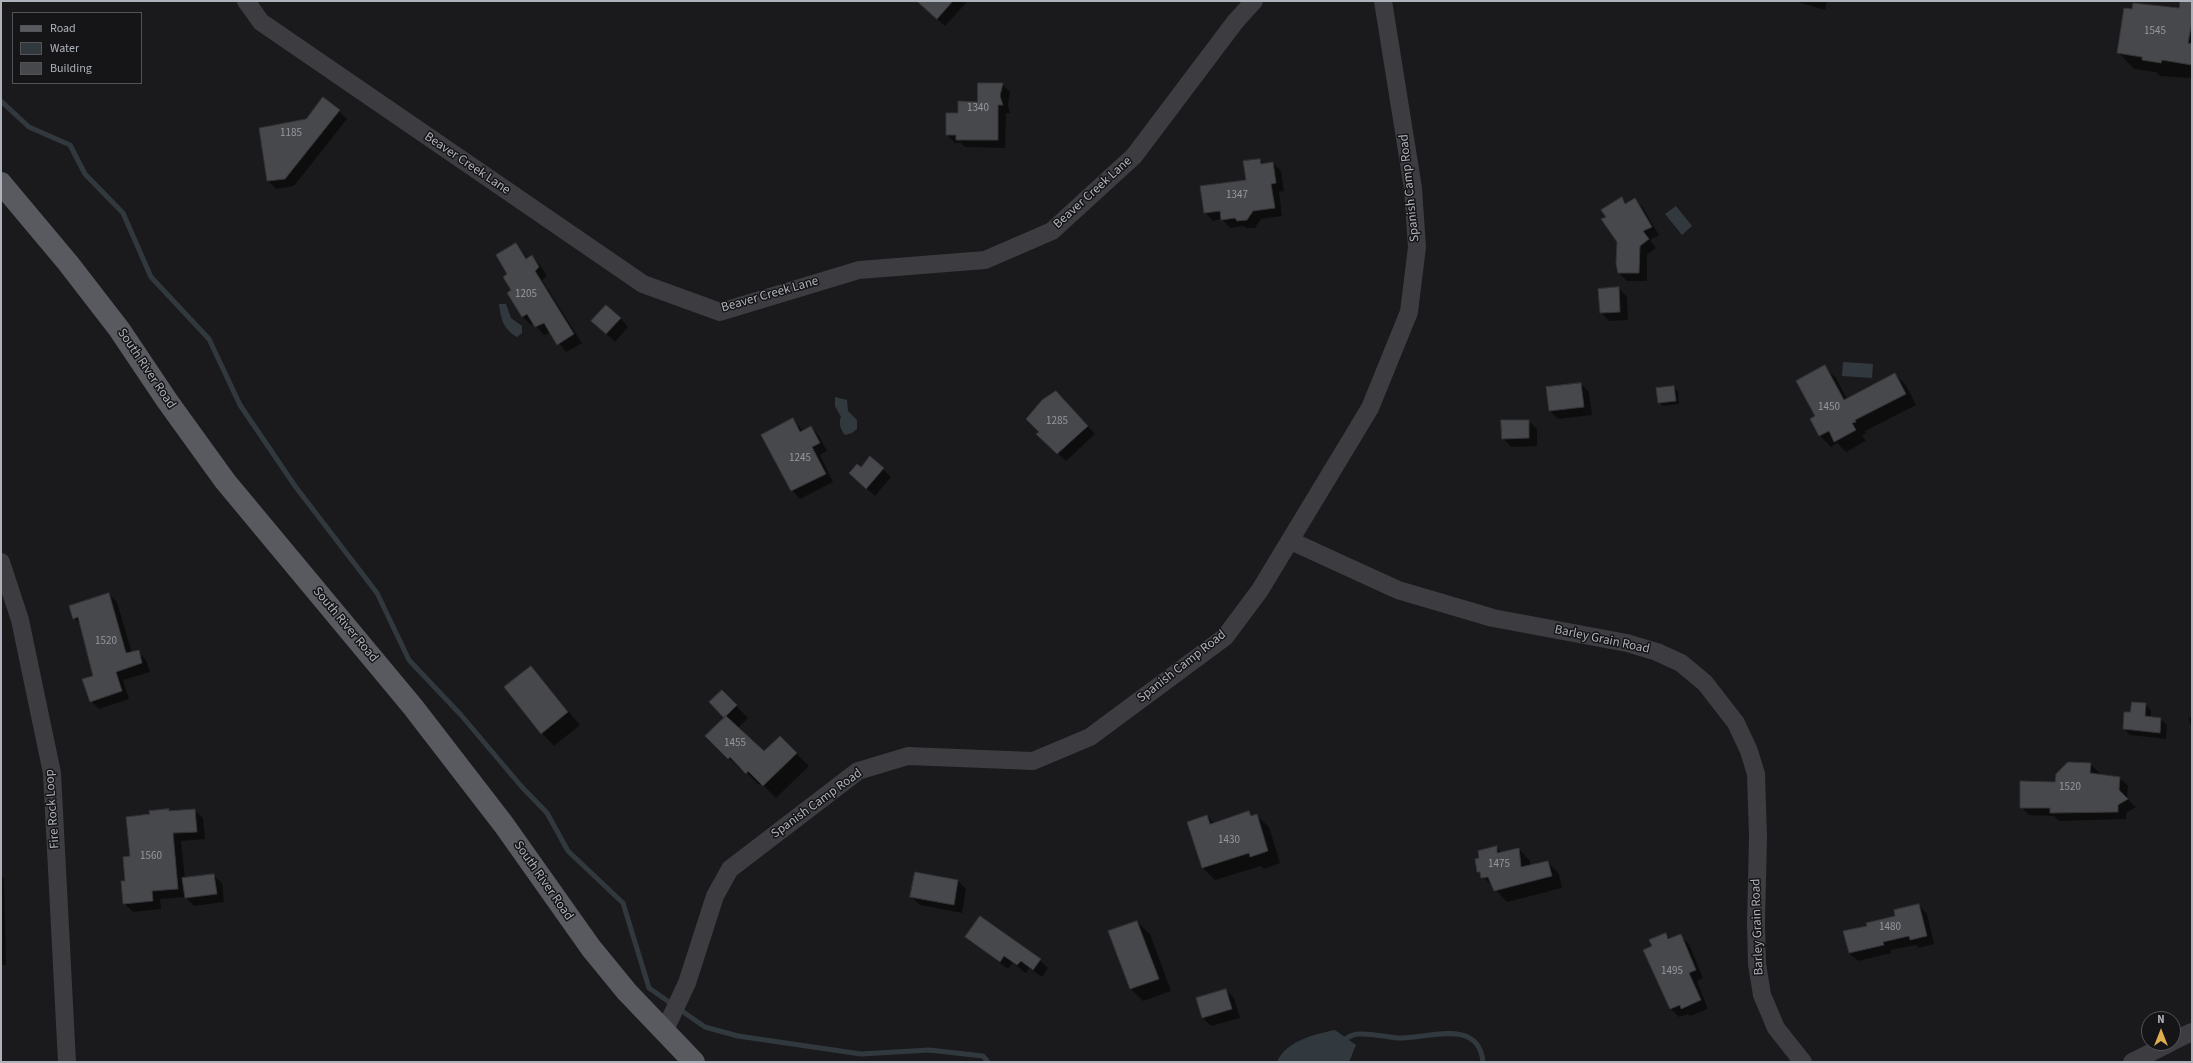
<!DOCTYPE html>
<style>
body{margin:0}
#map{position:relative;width:2193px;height:1063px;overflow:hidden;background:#1a1a1c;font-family:"Source Sans 3",sans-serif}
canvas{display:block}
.frame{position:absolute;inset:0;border:2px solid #aeb2ba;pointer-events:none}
.legend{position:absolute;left:12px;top:12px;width:130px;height:72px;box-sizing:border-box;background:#151517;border:1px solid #525458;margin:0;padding:5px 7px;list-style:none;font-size:12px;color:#aeb2ba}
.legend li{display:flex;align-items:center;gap:8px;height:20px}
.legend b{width:20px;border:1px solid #525458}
.north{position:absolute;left:2141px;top:1011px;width:40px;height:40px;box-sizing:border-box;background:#151517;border:1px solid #525458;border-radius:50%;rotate:0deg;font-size:11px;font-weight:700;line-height:16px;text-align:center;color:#aeb2ba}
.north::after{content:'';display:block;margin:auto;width:14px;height:18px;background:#e0ae4e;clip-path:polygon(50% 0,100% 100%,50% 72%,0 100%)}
</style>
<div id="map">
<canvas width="2193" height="1063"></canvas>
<div class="frame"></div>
<ul class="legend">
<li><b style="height:5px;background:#585a5f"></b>Road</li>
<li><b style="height:11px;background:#31393f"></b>Water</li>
<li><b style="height:11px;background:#47484c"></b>Building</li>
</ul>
<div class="north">N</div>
</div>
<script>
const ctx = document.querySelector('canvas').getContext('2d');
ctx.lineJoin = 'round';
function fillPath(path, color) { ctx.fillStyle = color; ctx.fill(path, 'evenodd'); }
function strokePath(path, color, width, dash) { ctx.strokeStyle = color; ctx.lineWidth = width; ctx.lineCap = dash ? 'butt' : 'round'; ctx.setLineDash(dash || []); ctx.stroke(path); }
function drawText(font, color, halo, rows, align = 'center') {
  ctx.font = font + ' "Source Sans 3",sans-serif'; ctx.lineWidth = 3; ctx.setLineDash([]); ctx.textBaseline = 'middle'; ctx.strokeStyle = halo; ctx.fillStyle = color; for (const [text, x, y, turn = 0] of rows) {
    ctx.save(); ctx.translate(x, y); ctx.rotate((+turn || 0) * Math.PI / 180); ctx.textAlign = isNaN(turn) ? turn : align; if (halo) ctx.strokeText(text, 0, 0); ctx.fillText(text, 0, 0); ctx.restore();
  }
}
const water = new Path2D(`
 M1676 206 1692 226 1682 235 1665 214Z
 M499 304H506L511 318 522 326V333L517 337C503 329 501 319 499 304Z
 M1843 362 1873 364 1872 378 1842 376Z
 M835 397 847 400 848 411 857 420V429L852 433 845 435C841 430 838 423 841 417L835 406Z
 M1335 1030 1356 1045 1349 1062H1277C1286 1041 1315 1034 1335 1030Z`);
const shadow = new Path2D(`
 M929 1H966L967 2 945 26 932 15Z
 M1521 1H1536L1523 2Z
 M1795 1H1827L1825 10Z
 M2181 1H2192V78L2160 76 2156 72 2134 69 2118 52 2180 9Z
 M1002 84 1010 92 1008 105 1010 113H1006L1005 148 965 147 961 143H955L947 135 958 114Z
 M339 111 347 119 294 186 276 189 268 181 307 119Z
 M1260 160 1264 164 1273 163 1281 171 1284 191 1279 192 1282 216 1261 219 1255 228H1246L1244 226 1230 228 1222 219 1213 221 1205 212 1247 181Z
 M1622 199 1627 204 1635 200 1643 208 1659 235 1650 240 1656 248 1647 255V281H1627L1619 273 1618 241 1607 217Z
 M516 244 528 259 532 256 540 265 547 276 542 280 582 343 566 352 551 332 544 335 533 323 531 325 523 317 508 293 513 290 509 275Z
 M1619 288 1627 297 1628 320 1609 321 1601 312Z
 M620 318 628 327 615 342 592 321Z
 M1824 367 1836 378 1847 399 1895 374 1906 385 1916 405 1865 431 1866 433 1862 435 1866 441 1846 452 1837 443 1831 447 1820 436 1811 419 1816 417Z
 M1581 384 1589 392 1592 415 1558 419 1550 411Z
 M1674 388 1678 391 1679 404 1663 406 1659 402Z
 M1064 401 1095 434 1066 461 1046 442 1040 432Z
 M793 419 803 431 811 427 819 436 827 451 820 455 833 482 800 499 792 490Z
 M1529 421 1537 429V446L1511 447 1503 438Z
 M861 468 883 469 891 477 875 496 858 481Z
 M109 594 117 602 132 653 138 652 146 660 150 672 123 680 129 699 99 709 91 701 94 677 81 625 74 618Z
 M531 667 580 725 554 746 542 733Z
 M722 691 748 718 738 728 764 753 780 737 809 766 776 798 761 783 759 785 743 769 741 770 707 736 725 718Z
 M2145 704 2151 710V718L2161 719 2167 725 2166 739 2130 735 2124 729 2131 713Z
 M2192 717V728L2188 718Z
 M2091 764 2099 773V775L2120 778 2128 786 2127 799 2136 807 2126 813V819L2059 821 2054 816 2029 815 2021 807 2056 783Z
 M194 810 203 818 205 839 181 841 185 879 213 875 222 883 224 902 194 906 186 897 160 899 161 909 133 912 124 903 126 882 131 857Z
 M1249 812 1253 816 1256 815 1269 827 1280 863 1264 869 1261 866 1215 880 1202 867 1207 816 1214 823Z
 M1496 847 1502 853 1519 849 1530 861 1531 866 1548 862 1559 874 1562 888 1507 902 1478 871 1480 859Z
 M1 875 4 879 6 965H1Z
 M958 881 966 889 962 913 920 905 911 897Z
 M1919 905 1927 914 1934 944 1919 948 1916 945 1891 950V953L1858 961 1849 953 1845 932 1896 917Z
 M1137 922 1150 934 1171 991 1143 1001 1131 989Z
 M1665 934 1671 939 1680 936 1689 944 1703 978 1697 981 1708 1009 1690 1016 1688 1014 1679 1017 1671 1009 1644 950 1653 946Z
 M966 937 1040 960 1048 968 1042 977 1029 968 1026 973 1013 963 1008 969Z
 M1226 990 1234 998 1240 1018 1211 1026 1203 1018 1197 999Z`);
const stream = new Path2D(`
 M1 101 29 127 70 145 85 174 123 213 151 277 209 339 240 405 295 486 377 593 409 660 461 715 521 786 547 813 568 851 623 903 649 988 705 1027 738 1036 861 1054 929 1050 983 1056 988 1062
 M1341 1041C1346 1039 1352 1034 1358 1034 1371 1033 1385 1037 1398 1038 1426 1039 1479 1017 1483 1062`);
const building = new Path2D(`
 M917 1H953L937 19Z
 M2180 1H2192V21L2188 43 2192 44V65L2162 60 2161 63 2142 60V57L2117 53 2124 8 2132 9 2133 3 2179 8Z
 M978 83H1003L1000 96 1003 105H998V140H956V135H946V113H958V101L977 102Z
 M323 97 340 110 285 179 267 181 259 128 306 119Z
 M1260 159 1261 164 1273 162 1276 183 1271 184 1275 208 1253 211 1247 220 1237 221 1235 218 1221 220 1220 211 1204 213 1200 186 1246 180 1243 161Z
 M1622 197 1625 204 1635 198 1652 227 1643 231 1649 239 1640 246 1639 273H1618L1616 264 1617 242 1601 219 1606 217 1601 210Z
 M516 243 526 259 532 255 539 267 535 271 574 334 557 345 544 323 535 327 527 314 522 317 507 293 511 290 503 277 507 274 496 255Z
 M1619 287 1620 312 1600 313 1598 289Z
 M606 305 621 318 606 334 591 321Z
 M1825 365 1844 400 1895 373 1906 394 1855 420 1856 422 1852 423 1856 430 1834 442 1829 431 1819 436 1810 419 1815 416 1796 381Z
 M1581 383 1584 407 1549 411 1546 387Z
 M1674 386 1676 401 1658 403 1656 388Z
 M1056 391 1088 426 1057 454 1036 434 1039 432 1026 419 1042 400Z
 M793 418 800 432 811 426 820 443 812 447 826 474 791 491 761 435Z
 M1501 420H1529V438L1502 439Z
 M870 456 884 468 866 489 849 473 857 464 861 467Z
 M109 593 126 653 139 650 142 663 116 672 122 691 90 702 82 679 93 676 78 617 73 619 69 606Z
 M531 666 568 712 541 734 504 687Z
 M722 690 737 705 724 718 709 702Z
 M2132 702 2146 703 2145 716 2161 718 2160 733 2123 729 2124 712H2130Z
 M726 716 764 751 780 736 797 753 763 786 748 771 746 774 730 757 728 759 705 736Z
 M2068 762 2091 763 2090 773 2120 777 2119 790 2128 799 2118 805V812L2050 813V808H2020V781L2055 782 2056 774Z
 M169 809V811L195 809 197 832 173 833 178 889 152 891 153 901 123 904 121 881H125L123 857 130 856 126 817 150 814 149 811Z
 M1249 811 1251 816 1257 814 1268 851 1250 857 1249 853 1202 868 1187 822 1207 815 1210 824Z
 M1497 846V853L1519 848 1521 867 1548 861 1552 876 1494 891 1488 877 1481 878 1480 872H1477L1475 859 1479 858 1478 851Z
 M915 872 958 880 954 905 910 897Z
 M214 874 217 894 185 898 182 878Z
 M1919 904 1927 936 1910 940 1909 936 1883 942 1884 945 1849 953 1843 931 1867 926 1866 923 1895 916 1894 910Z
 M980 916 1041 959 1033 970 1021 961 1017 965 1004 956 1000 962 965 937Z
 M1137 921 1159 979 1130 989 1108 931Z
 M1666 933 1668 939 1681 934 1696 970 1689 973 1701 1000 1681 1009 1680 1005 1670 1009 1643 950 1652 946 1649 940Z
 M1226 989 1232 1009 1202 1018 1196 998Z`);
const minor = new Path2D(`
 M246 1 261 22 643 284 720 312 859 270 985 260 1052 231 1134 156 1235 22 1254 1
 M1291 541 1398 590 1493 618 1627 643 1657 652 1681 663 1705 683 1736 723 1749 751 1756 774 1758 837 1756 923 1757 964 1762 995 1776 1028 1803 1062
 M1 562 20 620 52 773 67 1062
 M664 1032 687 983 715 896 730 869 858 771 908 756 1033 761 1090 737 1225 637 1260 590 1370 408 1409 312 1417 247 1413 188 1383 1
 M2173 1041 2192 1032
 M2132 1062 2170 1043`);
const major = new Path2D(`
 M1 183 68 263 119 329 168 402 225 481 413 707 504 825 591 948 627 992 694 1062`);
const numberNames = [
 ["1545",2155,32],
 ["1340",978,109],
 ["1185",291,134],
 ["1347",1237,196],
 ["1205",526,295],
 ["1450",1829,408],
 ["1285",1057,422],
 ["1245",800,459],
 ["1520",106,642],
 ["1455",735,744],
 ["1520",2070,788],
 ["1430",1229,841],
 ["1560",151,857],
 ["1475",1499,865],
 ["1480",1890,928],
 ["1495",1672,972]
];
const streetNames = [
 ["Beaver Creek Lane",467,164,34],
 ["Spanish Camp Road",1410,188,-96],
 ["Beaver Creek Lane",1093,193,-42],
 ["Beaver Creek Lane",770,295,-16],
 ["South River Road",146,369,56],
 ["South River Road",345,625,50],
 ["Barley Grain Road",1602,640,12],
 ["Spanish Camp Road",1182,667,-38],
 ["Spanish Camp Road",817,804,-36],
 ["Fire Rock Loop",53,809,-94],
 ["South River Road",543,881,55],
 ["Barley Grain Road",1758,927,-92]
];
fillPath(water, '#31393f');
fillPath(shadow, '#0007');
strokePath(stream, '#31393f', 5);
fillPath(building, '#47484c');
strokePath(building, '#343438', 1);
strokePath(minor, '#3c3c41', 18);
strokePath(major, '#585a5f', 22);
drawText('11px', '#94989e', null, numberNames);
drawText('13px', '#aeb2ba', '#151517', streetNames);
</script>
